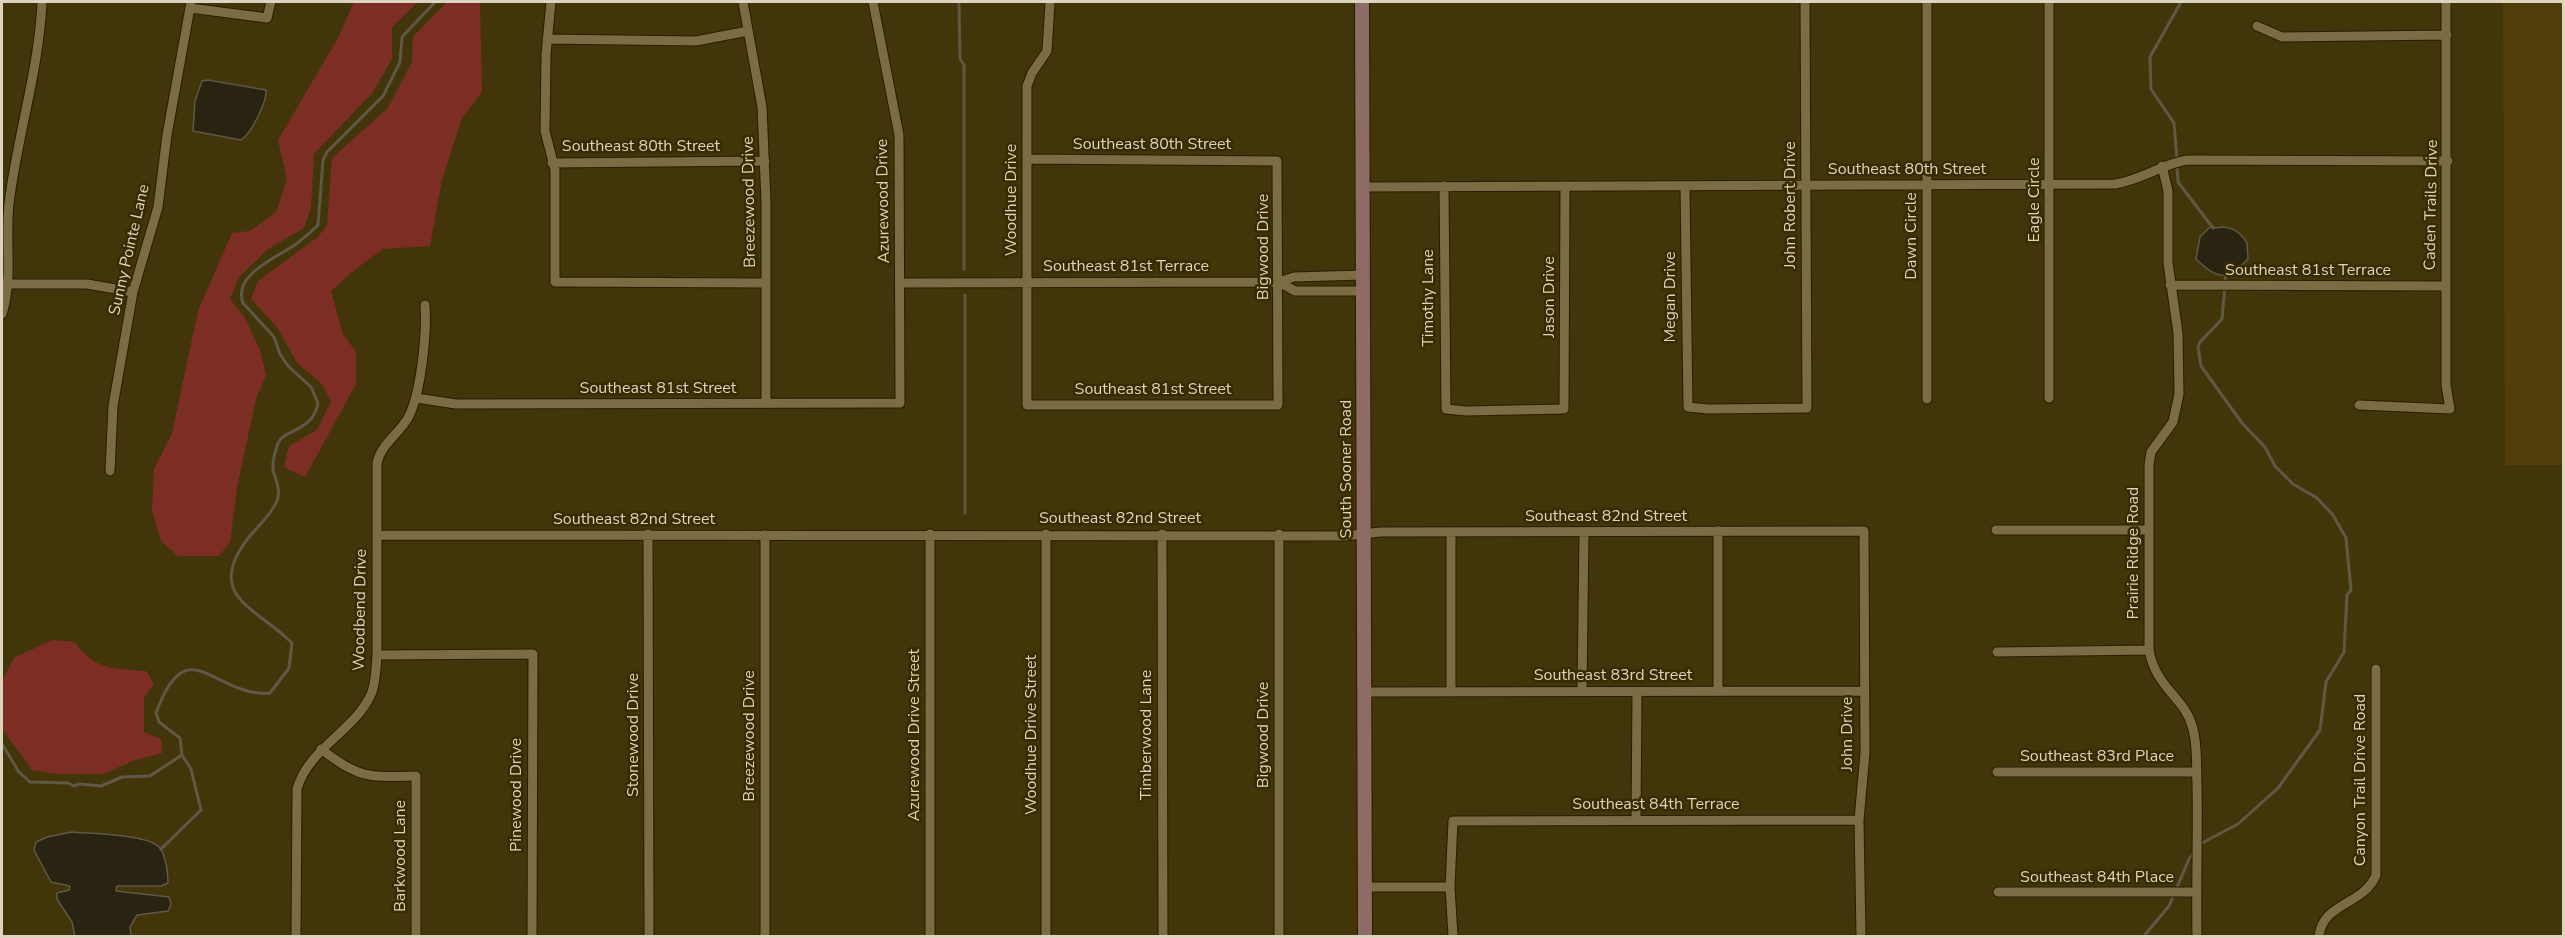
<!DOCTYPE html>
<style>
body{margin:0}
#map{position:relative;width:2565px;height:938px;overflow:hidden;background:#43350a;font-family:"Nunito Sans",sans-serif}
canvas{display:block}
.frame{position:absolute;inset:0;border:3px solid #dcd4be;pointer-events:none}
</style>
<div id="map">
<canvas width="2565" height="938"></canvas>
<div class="frame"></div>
</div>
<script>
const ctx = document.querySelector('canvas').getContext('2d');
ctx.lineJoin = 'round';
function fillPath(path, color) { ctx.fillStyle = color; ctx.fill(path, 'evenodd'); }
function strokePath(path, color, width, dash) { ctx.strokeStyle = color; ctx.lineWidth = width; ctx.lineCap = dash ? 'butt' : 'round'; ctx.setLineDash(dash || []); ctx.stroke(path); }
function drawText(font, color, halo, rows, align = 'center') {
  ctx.font = font + ' "Nunito Sans",sans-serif'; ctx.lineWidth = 5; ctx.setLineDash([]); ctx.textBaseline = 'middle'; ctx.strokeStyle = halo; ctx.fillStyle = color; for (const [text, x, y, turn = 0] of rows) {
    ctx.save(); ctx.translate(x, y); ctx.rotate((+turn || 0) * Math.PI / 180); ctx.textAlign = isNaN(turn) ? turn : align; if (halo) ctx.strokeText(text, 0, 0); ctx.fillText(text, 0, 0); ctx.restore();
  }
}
const built = new Path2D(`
 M2503 2H2563V465H2505Z`);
const green = new Path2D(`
 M354 2H418L392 27V59L373 92 314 154 311 208 304 228 268 249 239 277 230 299 245 318 260 350 266 375 256 399 237 488 230 542 219 556H178L161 541 152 509 154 469 172 433 198 311 232 233 250 231 276 212 287 179 278 140 338 38Z
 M447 2H480L482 92 462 118 442 180 430 246 383 249 353 271 331 291 343 334 356 352V384L305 477 284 467 289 446 317 430 331 401 321 383 298 364 277 327 251 299 258 281 318 237 327 225 332 158 387 109 412 62 413 37Z
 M52 640 75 642C93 670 116 669 146 671L154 684 144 697V732L161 739 162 753 135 760 103 774H58L32 770 2 729V681L14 658Z`);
const water = new Path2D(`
 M208 80 266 90C267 102 251 134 241 140L193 131 195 101 202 81Z
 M2212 225 2215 228C2229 225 2240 231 2247 243L2248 259C2227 281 2217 280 2196 259L2200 237Z
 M72 832C92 834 146 834 159 847 166 855 168 873 168 883L161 886H117L116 891 169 897 171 904 168 911 137 915 130 927 131 936H75L72 922 57 899V893L69 890 70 886 51 882 34 850 36 842 47 837Z`);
const stream = new Path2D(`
 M959 2 960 59 964 65V269
 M2177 159 2174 123 2151 89 2150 57 2181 2
 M2177 165 2178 182 2213 228
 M965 295V513
 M2 744 19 772 30 782 68 783 74 786 79 784 101 786 122 777 150 776 182 755 180 738 159 722 156 713C188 626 214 698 270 693L289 668 292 643C256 607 203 596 249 537 259 525 271 515 277 501 281 490 276 481 273 470 272 463 276 449 278 443 284 429 313 432 318 403L311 387 288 366 280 354 274 337 243 303C232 274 280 256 296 244 304 238 311 232 318 225L323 160 327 152 383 96 400 62 402 37 435 2
 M2200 844 2238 824 2278 788 2320 730 2326 682 2344 652 2347 595 2351 590 2346 538 2333 515 2317 498 2293 484 2275 466 2265 447 2242 423 2201 366 2198 347 2200 342 2222 319 2226 272
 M161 849 201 810 191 769 182 755
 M2144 936 2169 906 2189 859 2194 852`);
const minor = new Path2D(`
 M551 2 546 54 545 131 555 170V282L766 283
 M743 2 762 107 766 202V403
 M1927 2V399
 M190 8 267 18 271 2
 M2257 26 2282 37 2447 35
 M547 39 696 41 748 31
 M1027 159 1277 161 1278 405H1027V86L1032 73 1047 51 1050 2
 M552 163 765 161
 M2162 166 2168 191V263L2178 333 2179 394 2173 422 2151 452 2149 465V650C2156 689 2186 698 2193 729 2198 747 2196 766 2197 784 2198 835 2196 886 2197 936
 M1444 186 1446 409 1466 411 1564 409 1565 186
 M1685 186 1688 407 1708 409 1807 408 1805 2
 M1362 187 2115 184C2141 180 2162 164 2187 160L2448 161
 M1279 282 1295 291H1363
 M900 283 1279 282 1294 277 1363 275
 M2 284H87L133 292
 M2170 285 2446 286
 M2 314C13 280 5 240 9 204 17 137 39 70 42 2
 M416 398 456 404 900 403 899 135 873 2
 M2049 398V2
 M2359 405 2450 409 2446 385V2
 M110 471 113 406 133 292 158 207 167 135 191 2
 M1996 530H2149
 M1718 531V691
 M1451 532V692
 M648 534 649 936
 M1046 534V936
 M1162 534 1163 936
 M1279 534V936
 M377 535 1345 536 1380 532 1864 531 1865 753 1859 820 1861 936
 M1997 652 2149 650
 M377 655 533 654 532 936
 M1582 691 1584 532
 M1364 692 1863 691
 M321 749C359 779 369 777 416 776V936
 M1997 772H2197
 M1636 820 1637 692
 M1365 887H1450
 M1998 892H2197
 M296 936 297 789C309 747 356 731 372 692 376 680 376 668 377 655V463C381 444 398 435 408 418 421 394 427 333 425 305
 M765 936V535
 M930 936V534
 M1453 936 1450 887 1453 821 1859 820
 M2319 936C2323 902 2364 905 2376 875V669`);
const secondary = new Path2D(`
 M1362 2 1365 936`);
const streetNames = [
 ["Southeast 80th Street",1152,145],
 ["Southeast 80th Street",641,147],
 ["Southeast 80th Street",1907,170],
 ["Woodhue Drive",1012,200,-90],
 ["Eagle Circle",2035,200,-90],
 ["Azurewood Drive",884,201,-91],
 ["Breezewood Drive",750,202,-91],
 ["John Robert Drive",1791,205,-90],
 ["Caden Trails Drive",2432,205,-89],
 ["Dawn Circle",1912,236,-90],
 ["Bigwood Drive",1264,247,-90],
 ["Sunny Pointe Lane",130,250,-77],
 ["Southeast 81st Terrace",1126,267],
 ["Southeast 81st Terrace",2308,271],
 ["Jason Drive",1550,297,-90],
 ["Megan Drive",1671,297,-90],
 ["Timothy Lane",1429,298,-90],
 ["Southeast 81st Street",658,389],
 ["Southeast 81st Street",1153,390],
 ["South Sooner Road",1347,469,-90],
 ["Southeast 82nd Street",1606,517],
 ["Southeast 82nd Street",1120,519],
 ["Southeast 82nd Street",634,520],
 ["Prairie Ridge Road",2134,553,-90],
 ["Woodbend Drive",361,610,-89],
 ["Southeast 83rd Street",1613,676],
 ["John Drive",1848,734,-90],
 ["Stonewood Drive",634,735,-90],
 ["Azurewood Drive Street",915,735,-90],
 ["Woodhue Drive Street",1032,735,-90],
 ["Timberwood Lane",1147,735,-90],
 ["Bigwood Drive",1264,735,-90],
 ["Breezewood Drive",750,736,-90],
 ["Southeast 83rd Place",2097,757],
 ["Canyon Trail Drive Road",2361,780,-90],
 ["Pinewood Drive",517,795,-90],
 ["Southeast 84th Terrace",1656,805],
 ["Barkwood Lane",401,856,-90],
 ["Southeast 84th Place",2097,878]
];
fillPath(built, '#503f09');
fillPath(green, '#7d2e24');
fillPath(water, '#292311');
strokePath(water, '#5f5845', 1.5);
strokePath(stream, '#5f5845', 3);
strokePath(minor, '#271d00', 11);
strokePath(secondary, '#271d00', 16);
strokePath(minor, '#7b6c43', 9);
strokePath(secondary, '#8e6c65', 14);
drawText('16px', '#dcd4be', '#392b00', streetNames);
</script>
